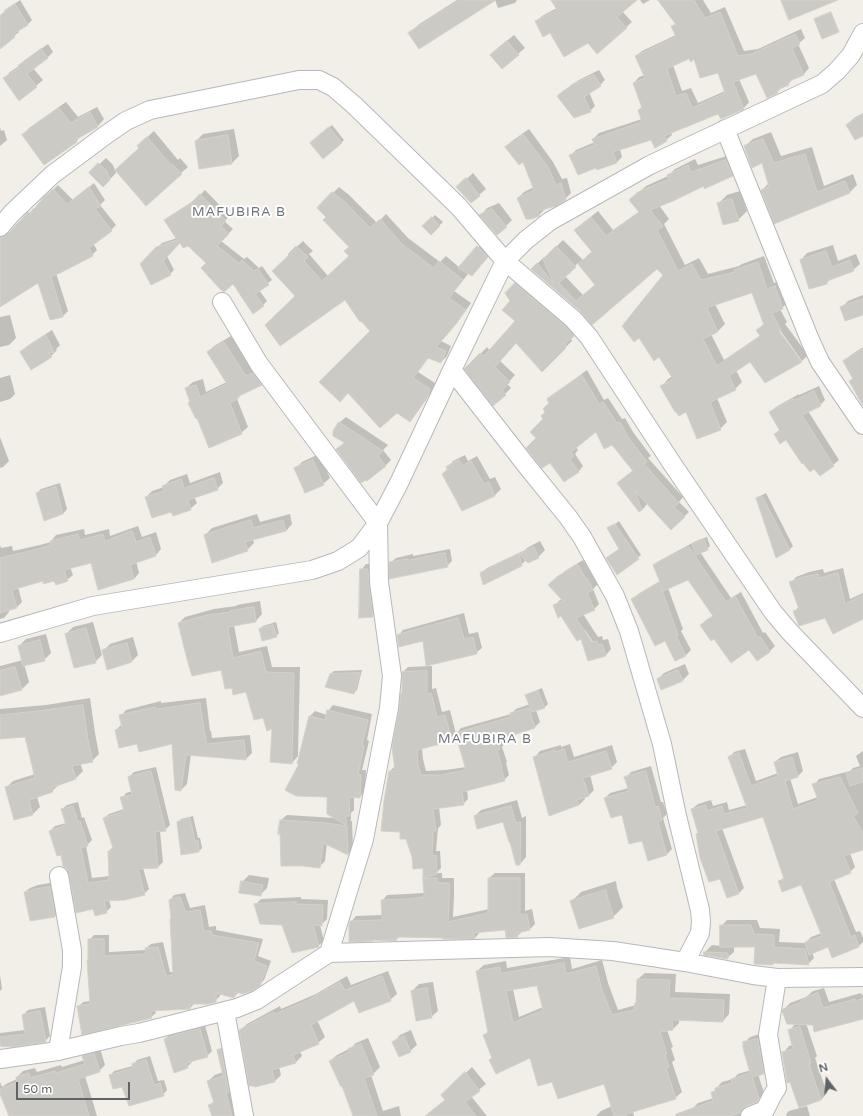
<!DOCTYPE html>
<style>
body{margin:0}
#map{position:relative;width:863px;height:1116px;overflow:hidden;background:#f1efe8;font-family:"Varela Round",sans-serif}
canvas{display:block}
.north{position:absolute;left:807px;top:1060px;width:40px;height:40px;-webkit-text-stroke:3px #fff;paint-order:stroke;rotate:344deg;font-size:11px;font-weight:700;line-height:16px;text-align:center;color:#5f6368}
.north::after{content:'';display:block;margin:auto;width:14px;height:18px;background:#5f6368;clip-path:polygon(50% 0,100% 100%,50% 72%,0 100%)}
.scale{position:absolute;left:16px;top:1082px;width:114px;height:18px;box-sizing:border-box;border:2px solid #5f6368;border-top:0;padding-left:5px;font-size:12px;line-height:14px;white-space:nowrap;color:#5f6368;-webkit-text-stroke:3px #fff;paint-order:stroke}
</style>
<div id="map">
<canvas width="863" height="1116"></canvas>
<div class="north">N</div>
<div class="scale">50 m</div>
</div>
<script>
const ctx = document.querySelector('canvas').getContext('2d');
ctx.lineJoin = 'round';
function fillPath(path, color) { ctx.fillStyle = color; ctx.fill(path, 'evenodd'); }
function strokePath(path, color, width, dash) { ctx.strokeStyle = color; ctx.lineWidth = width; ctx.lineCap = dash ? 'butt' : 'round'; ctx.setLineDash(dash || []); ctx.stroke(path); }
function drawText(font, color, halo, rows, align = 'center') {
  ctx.font = font + ' "Varela Round",sans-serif'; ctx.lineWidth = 4; ctx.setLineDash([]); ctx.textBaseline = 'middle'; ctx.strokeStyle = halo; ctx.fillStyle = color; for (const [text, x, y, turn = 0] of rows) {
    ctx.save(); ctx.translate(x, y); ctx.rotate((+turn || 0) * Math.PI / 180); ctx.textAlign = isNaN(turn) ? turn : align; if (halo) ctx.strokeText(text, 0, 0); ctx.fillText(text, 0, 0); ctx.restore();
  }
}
const shadow = new Path2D(`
 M20 0 32 20 28 24 18 30 19 32 14 36 0 48V15L6 11 10 7Z
 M457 0H494L410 33 418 25Z
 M495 0H517L515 3 498 8Z
 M552 0H636L622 11 632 22 597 53 588 42 550 32 536 22 542 16 557 8Z
 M640 0H650L643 4Z
 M659 0H703L711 13 725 7 744 51 758 49 801 29 805 38 798 44 809 68 804 74 794 78 788 84 783 87 777 92 757 72 739 79 749 102 744 108 721 118 719 113 671 132 672 135 666 140 651 139 620 149 622 157 617 162 597 166 571 155 576 150 595 142 593 139 599 133 642 119 639 110 642 106 634 83 639 77 645 75 636 56 642 51 676 35 672 26 676 23ZM690 58H695L719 72 725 91 698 103 691 88 682 91 673 65Z
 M514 35 525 48 518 54 498 48Z
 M48 44 53 52 47 58 33 68 43 80 19 100 13 92 14 91 5 78 10 72 19 66 25 60Z
 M599 70 605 80 600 85 589 92 595 106 590 111 563 91 579 80Z
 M66 102 78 117 97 107 104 119 98 126 82 134 76 142 23 135 29 128Z
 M863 113V135L847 125 854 118Z
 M332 125 344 140 341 143 314 140Z
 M0 127 1 131 4 130 7 140 0 146Z
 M234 129 239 156 232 163 200 168 196 141 203 134Z
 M529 129 553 162 562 179 567 178 571 193 565 199 545 209 539 215 518 198 524 192 534 187 524 160 506 147 512 141Z
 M154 131 178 160 180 158 188 167 181 173 140 148 145 139Z
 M771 132 781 156 812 147 824 186 853 174 857 185 850 192 775 222 762 190 769 183 763 162 745 146 753 139Z
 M733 154 739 169 732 176 704 185 659 205 669 219 664 224 685 265 699 258 708 274 739 266 742 264 764 256 774 283 782 280 789 301 782 308 780 309 787 322 785 324 808 355 802 361 777 326 775 328 799 361H801L766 382 751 360 736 370 742 382 735 389 717 398 727 422 720 429 687 410 662 386 668 379 673 376 664 275 657 268 581 310 532 269 544 257 545 258 563 240 583 260 592 251 576 230 582 224 598 211 613 230 640 211 637 194 646 186 668 176 675 169 695 159 698 165ZM578 263 596 284 583 295 565 276ZM753 292 764 323 758 330 761 335 724 360 711 334 718 331 725 324 715 304Z
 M106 158 113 165 116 173 103 186 90 173Z
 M473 173 486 189 471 202 458 187Z
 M94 183 105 200 100 205 116 225 111 230 93 243 97 250 92 255 56 273 68 311 63 316 50 319 39 281 0 303V231L4 233 10 232 13 230 34 208 35 210 45 198 58 185 73 200Z
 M339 187 349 195 377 223 386 214 408 238 440 262 446 256 460 268 485 240 494 250 472 275 469 273 454 291 471 303 457 323 441 341 451 346 447 356 441 362 429 357 418 372 435 383 432 391 415 415 410 421 372 331 345 299 296 296 289 254 303 241 313 251 309 254 328 276 350 255V247L328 217 318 208Z
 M205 190 230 216 224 221 233 229 221 241 244 259 247 257 259 268 262 266 272 280 259 290 267 301 263 305 207 262 189 245 180 242 167 256 174 270 170 274 141 264 162 243 177 238 170 216 196 199Z
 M740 191 747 211 738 220 718 204 727 195Z
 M499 203 512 220 506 226 481 215 487 208Z
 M435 215 443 222 431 233 424 226Z
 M833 245 838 261 856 254 860 264 853 270 831 278 827 283 801 260 807 253Z
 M522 278 580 330 571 338 572 341 542 370 516 342 500 361 515 375 507 384 511 388 505 394 466 369 487 347 490 351 517 321 511 301 512 287Z
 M863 295V314L842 307 848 301Z
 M10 315 16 338 9 345 0 347V317Z
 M52 330 60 345 56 349 57 350 51 356 21 352 27 346Z
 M231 336 253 371 260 368 268 378 261 385 242 394 237 399 248 427 241 433 190 402 186 388 193 382 203 379 206 392 227 382 208 352 214 346Z
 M863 347V388L850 381 854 377 844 361 851 355Z
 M587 370 604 400 608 398 622 419 625 418 633 432 651 456 648 458 683 497 679 502 689 512 671 529 647 504 642 510 618 483 633 470 613 444 596 430 576 447 578 450 575 454 583 466 579 471 564 481 537 438 550 403 548 399 553 395Z
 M10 375 15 394 10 399 0 402V378Z
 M819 386 825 400 820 405 808 411 839 460 833 465 775 434 780 429 770 412 776 407 799 394V395Z
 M346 417 388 445 383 450 391 460 385 466 366 478 337 449 345 442 339 423Z
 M0 437 9 461 3 467 0 468Z
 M319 454 330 478 323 484 296 468 302 462Z
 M465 455 468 461 477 456 490 479 495 477 501 489 495 495 463 510 443 474 453 461Z
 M220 472 223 483 217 489 194 497 197 503 190 509 172 510 146 497 152 491 164 487V486L170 480 187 474 190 483Z
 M60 483 67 509 63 514 37 493 41 489Z
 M766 493 793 546 790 549 777 557 757 499 760 496Z
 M257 514 260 522 290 514 292 524 286 531 253 539 254 543 247 550 205 535 212 528Z
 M619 521 641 555 617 573 620 549 609 529Z
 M138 526 142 537 156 532 161 549 156 555 136 561 139 573 134 579 91 562 70 567 73 575 67 580 55 579 44 580 18 587 22 602 17 607 9 610V612L4 618 0 619V545L1 548 12 546 13 551 40 545 51 542V541L56 535 84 529 85 535 109 529 110 536Z
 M707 537 710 546 707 549 700 552 731 598 741 592 763 633 765 632 775 646 770 651 757 660 749 649 714 638 702 625 706 620 714 615 689 578 668 588 683 629 681 631 691 650 686 655 666 640 633 599 638 594 660 581 654 566 659 561 696 541Z
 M540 541 545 550 538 557 526 560 521 565 481 574 487 568 525 550 527 548Z
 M450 549 452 561 447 566 390 563 396 558 413 554V556Z
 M583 560 592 574H593L598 584 593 589 599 604 594 609 583 614 598 637 602 636 603 640 608 639 611 649 606 655 588 660 581 637 554 606 560 600 562 599 550 585 565 571ZM585 630 596 646 594 647 586 635Z
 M366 564H373L378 610 372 616 361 570Z
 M843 568 850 599 863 593V618L826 616 795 611 799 606 791 583 796 577 809 572 823 569 824 573Z
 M260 601 262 614 256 621 234 625 239 652 267 646 272 667H300L298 756 292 763 271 761 274 728 264 717 247 691 233 687 222 669 179 623 185 617 214 609 236 606 237 605Z
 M464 613 469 634 478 632 482 648 476 653 424 640 398 636 403 630Z
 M93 622 102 655 95 662 66 634 73 627Z
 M276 622 279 633 276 636 260 629 263 626Z
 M46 634 51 653 44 660 24 664 29 682 22 689 0 695V666L23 660 19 646 26 639Z
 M133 637 138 655 132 661 103 651 110 644Z
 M685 664 689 674 683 680 661 689 658 679 664 673Z
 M432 666V689L436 688 442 712 450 710 456 734 461 728 511 714 516 709 530 704 527 696 530 693 542 688 548 704 545 707 536 710 540 722 535 727 503 737 505 743 502 747 507 762 506 763 509 775 504 780 467 790 468 799 463 804 439 807 441 825 438 828 436 851H440L441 868 436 873H442V878H454V896L453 917 489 909V878L495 873H525V911L532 909 535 924 530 929 523 931 517 936 506 929 480 932 475 938H444L443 937 400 936 396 940 351 922 356 916 382 915V901L387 895 425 893 424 878 427 876 424 867 413 857 406 838 401 832 390 771 395 766 403 692V672L408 667ZM457 735 466 767 446 770 426 771 423 759 422 748 451 741Z
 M362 670 357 690 354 693 331 674 334 671Z
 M90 698 95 733 99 754 92 761 80 763 83 771 76 778 60 784 52 791 37 797 40 807 33 814 6 788 13 781 35 774 26 736 0 738V709L46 705Z
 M206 698 210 731H211L212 738 250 735 252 753 246 759 191 754 187 784 181 790 173 743H138L116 730 122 724 121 716 126 710 161 701V703Z
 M333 705 372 714 367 740 369 741 362 770H366L365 791 360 797 354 796V810L351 813V819L350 821H352L353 849 348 854 327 843 325 861 319 867 281 820 287 815 335 818 328 796 301 763 310 716 315 711 327 715 328 711Z
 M570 744 574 757 612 745 617 762 611 768 590 775 594 790 588 796 584 797 585 799 579 805 535 757 540 751 561 745V747Z
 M745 749 756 781 778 773 775 762 781 757 798 752 803 771 798 776 790 778 798 804 818 797 814 785 819 779 850 771 853 768 860 766 856 756 863 751V849L850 853 855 867 850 872 834 879 856 932 860 931 863 938V942L859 946 833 957 828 946 812 952 814 958 808 964 774 962 773 964 756 946H734V952L727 958 705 954V952L712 945 721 946V926L727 920H757L760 928 780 929 779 942 805 943 811 937 822 933 802 883 779 882 784 877 763 816 722 828 744 888 739 893 728 897 721 878 699 832 692 809 698 804 711 800 713 806 727 802 729 810 747 805 729 758 734 752Z
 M651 766 661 802H663L667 814 663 818 672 849 667 854 643 840 623 813 605 798 610 793 629 788 626 778 631 772Z
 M156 767 170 825 165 830 160 831 163 862 158 867 143 868 149 889 144 894 109 900 111 907 106 912 94 908 70 873 50 831 55 826 66 823 62 809 67 805 78 802 82 818 84 817 92 840 86 846 92 878 110 876 109 851 114 846 104 818 109 814 124 809 122 798 126 793 133 791 129 777 134 772Z
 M517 800 522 818 526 816V857L520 864 504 821 475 816 481 810Z
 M193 816 198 838H200L202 848 199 851 178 822 181 819Z
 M249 875 269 878 267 888 260 895 242 882Z
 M616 881 617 888 623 907 613 917 571 902 581 892Z
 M55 882 60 911 55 916 31 920 25 892 30 888 38 885Z
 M185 893 190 908 205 905 209 927 216 926V930L263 939 258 956 271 961 264 980 259 985 239 992 234 997 220 993V996L215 1001 195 1003 190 1008 155 1010 156 1013 151 1017 78 1007 83 1002 90 1001 89 940 94 935H109V952L146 950V948L151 944 163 942 170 972H174L172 919 170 900 174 895Z
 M301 897V899L328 900 327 919 321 925H320L324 941 318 946 256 904 261 899Z
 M570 957 572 969 602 960 608 983 618 1010 636 1005 637 1002 638 979 645 973 676 974 675 992 730 994 729 1014 723 1021 679 1019V1023L673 1029 667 1030 673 1047 671 1048 675 1060 672 1062 682 1092 675 1098 633 1111 634 1116H596L601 1111 612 1106 605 1082 553 1081 531 1056 490 1060 493 1057 484 1035 489 1031 477 971 484 965 506 961 507 968ZM538 985 543 1007 519 1017 513 989Z
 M388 971 397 994 390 1000H355L317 1020 325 1037 318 1043 300 1051 302 1056 295 1063 279 1067 281 1075 275 1081 240 1031 247 1024 280 1006 281 1009 316 994 347 976 351 985Z
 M0 975 2 989 0 991Z
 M433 982 438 1011 431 1017 412 991 419 984Z
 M824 988 829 1002 861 993 862 995H863V1018L814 1024 806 1023 817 1056 815 1058 827 1093 821 1100 783 1053 789 1046 793 1045 789 1031 796 1023 784 1009 790 1003 806 997 813 991Z
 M45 1007 50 1036 45 1041 0 1045V1033L25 1030 23 1015 28 1010Z
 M205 1025 212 1051 207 1056 191 1060 192 1062 187 1067 165 1039 170 1034Z
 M411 1030 417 1045 410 1051 394 1042 400 1035Z
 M763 1033 769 1067 763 1073 758 1074 764 1093 757 1101 746 1105 745 1108 746 1114 747 1116H691L692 1109 698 1103 714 1098 712 1093 722 1082 733 1079 738 1074 751 1070 744 1043 750 1037Z
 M368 1038 380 1067 373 1074 371 1075 383 1111 399 1106 401 1116H354L343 1085 330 1061 337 1055 351 1048 356 1043Z
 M225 1044 237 1116H213L210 1105 214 1101 208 1081 215 1075 223 1072 218 1051Z
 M100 1048 105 1065 99 1071 85 1076 97 1116H10L0 1092V1082L2 1087 6 1084 17 1079V1077L23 1071 35 1068 37 1072 61 1065 62 1067 85 1060 83 1056 90 1050Z
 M150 1056 158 1081 164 1080 167 1090 163 1095 123 1086 110 1076 114 1071 133 1066V1065L137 1060Z
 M472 1067 486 1084 471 1096 487 1116H426L446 1100 449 1089Z
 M807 1106 810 1116H787L786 1114 789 1111Z`);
const building = new Path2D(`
 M460 0H496L419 49 408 33Z
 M551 0H637L617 17 627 28 597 54 588 43 564 57 550 33 543 37 535 21 557 10Z
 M658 0H694L705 18 720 12 738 56 751 54 795 34 800 44 792 48 804 75 787 82 789 85 777 90 778 93 767 98 756 74 733 82 744 109 721 119 718 114 664 136 667 141 655 148 651 140 613 152 617 163 597 170 596 168 578 175 569 155 595 145 592 139 642 122 638 110 642 108 633 83 645 78 635 56 676 37 671 26 676 25ZM689 59 691 62 694 59 700 78 718 73 725 93 692 108 686 93 676 96 667 69Z
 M781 0H838L789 20Z
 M15 4 28 25 13 34 15 37 0 49V16L5 12 4 11Z
 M831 12 839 32 822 39 814 19Z
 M507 41 519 55 502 69 490 55Z
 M41 49 48 58 27 74 37 87 19 101 3 78 19 68 18 66Z
 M594 75 601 86 584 97 591 112 574 118 557 96 573 84Z
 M59 108 71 123 90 112 98 127 75 140 77 142 44 165 22 135Z
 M863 114V136L855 140 846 125Z
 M329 127 342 143 323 159 310 143Z
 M523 134 548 167 556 185 561 183 566 200 556 206 537 211 540 216 531 219H526L517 198 534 190 523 162 519 165 505 147Z
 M228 135 232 164 199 169 195 141Z
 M147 137 171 165 172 164 182 174 146 206 115 170 139 148 137 146Z
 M763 139 774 163 805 154 817 192 845 181 850 193 774 224 761 190 769 187 762 163 752 168 744 146Z
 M726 160 733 176 704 189V186L673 201 650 210 663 226 657 230 678 271 692 264 701 280 735 272 734 270 758 262 767 289 775 286 783 309 772 313 781 330 779 331 802 362 765 383 750 362 729 376 736 390 710 402 721 430 697 439 686 412 679 416 676 412H675L660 386 673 379 659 357 654 361 639 338 634 342 622 326 663 275 657 269 592 325 580 311 531 269 537 263 554 284 543 259 556 246 576 267 559 283 576 301 595 285 578 264 592 252 574 230 591 217 606 236 639 212 629 200 638 192 669 179 667 175 688 165 691 172ZM752 293 764 325 756 330 760 336 717 366 703 339 718 332 707 308Z
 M98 163 107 171 110 180 103 187 89 173Z
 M466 178 480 196 471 203 456 187Z
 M89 187 101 206 95 209 112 231 89 248 93 256 60 273 51 277 63 317 50 320 38 283 0 307V237H4L8 234 28 212 30 214 44 197 53 189 67 204Z
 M332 192 343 200 370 228 380 219 402 244 434 268 439 261 463 280 449 298 466 310 451 330 436 347 446 351 441 363 428 358 413 378 430 389 427 398 410 422 397 413 380 428 348 393 340 402 319 382 370 331 361 321 360 322 345 300 280 346 265 325 295 296 272 271 289 255 288 254 296 246 308 257 304 261 322 281 349 256 344 251 349 247 323 220 326 217 317 208Z
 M200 194 226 221 221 226 229 234 217 246 239 263 242 260 254 271 258 269 269 285 255 294 264 306 253 314 233 284 224 292 220 289 201 268 206 263 188 246 183 248 180 243 163 261 171 275 151 285 140 264 156 247 177 240 164 220 191 203Z
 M732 199 739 221 723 225 717 203Z
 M492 209 507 227 497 235 479 215Z
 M432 217 440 226 431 235 422 226Z
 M477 246 488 257 472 276 458 268Z
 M826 251 832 267 850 260 854 271 827 281V284L809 289 800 260Z
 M515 283 566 327 574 336 565 344 566 348 542 372 516 343 495 367 510 382 502 390 506 395 493 406 464 369 480 353 484 356 515 321 502 310 510 301 505 293Z
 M863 299V315L845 321 840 307Z
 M46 335 54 352 49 353 52 357 31 370 20 352Z
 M224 342 246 376 253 373 262 385 237 397 238 399 230 403 242 434 209 448 197 418 196 419 188 403 190 402 185 388 196 385 200 397 227 384 207 352Z
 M863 349V406L849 381 853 379 843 361Z
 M582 375 599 404 603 402 617 423 620 422 628 437 647 462 644 464 679 503 674 507 685 517 671 530 635 491 642 510 639 512 617 483 633 471 612 445 604 449 596 432 571 452 574 456 570 459 579 472 564 482 550 463 542 468 526 448 536 438 530 432 543 419 541 416 545 412 543 409 549 403 547 399Z
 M814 391 821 406 802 415 834 466 820 476 814 469 810 472 803 463 802 464 786 440 780 444 774 434 780 431 769 412 793 399 794 400Z
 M339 422 383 451 378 456 386 466 367 481 366 480 361 483 336 449 345 443 333 436V431Z
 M313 460 324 485 305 493 294 468Z
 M459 460 462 466 471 461 484 484 489 482 495 496 462 511 442 474 448 470 446 467Z
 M214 478 218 490 188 500 191 510 173 516 171 512 152 518 145 497 164 491 162 486 181 479 184 488Z
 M56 487 63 514 44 521 36 493Z
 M762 496 790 550 776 558 756 498Z
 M251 520 253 528 283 520 286 531 245 542 248 551 212 563 204 535Z
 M615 524 639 559 617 575 606 558 619 549 607 528Z
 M132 531 136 542 150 537 156 556 130 565 134 579 98 590 91 563 64 570 68 581 56 585 54 581 43 584V581L12 590 17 608 0 613V558L34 550H35L51 545 50 541 78 534 80 540 103 534 105 541Z
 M704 539 708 550 696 555 692 544Z
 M534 547 539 558 528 563 519 554Z
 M689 547 726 602 735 596 758 638 760 636 770 652 757 661 749 650 731 663 714 639 711 641 700 625 713 616 688 580 663 591 661 587 678 635 676 636 686 656 675 661 665 641 655 646 631 599 660 582 653 565Z
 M445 553 448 567 389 579V562L408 559V560Z
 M519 554 522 566 483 585 480 573Z
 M578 565 586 579 587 578 593 590 587 593 595 610 576 618 592 642 597 641 598 645 602 644 606 656 588 661 581 639 577 641 561 616 558 618 553 605 563 601 548 585 558 576Z
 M360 569H368L369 583 373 617 359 618Z
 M838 573 845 604 863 595V619L833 634 825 618 799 626 793 611 799 609 789 582 803 577 818 574 819 578Z
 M254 607 256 622 228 627 229 629H228L233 658 261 651 266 672 294 673 292 764 270 762 272 729 267 731 263 718 254 720 246 692 233 695 232 688 225 689 221 670 192 676 188 663 178 623 207 615 230 612V611Z
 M458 618 464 639 473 637 477 654 426 666 423 641 399 647 397 635Z
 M273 625 277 637 262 641 259 629Z
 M86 628 96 663 74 668 65 634Z
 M40 640 45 661 23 666 18 646Z
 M127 643 132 662 107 670 102 650Z
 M15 667 22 690 0 696V671Z
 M678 670 683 681 661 690 657 679Z
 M427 671V694L431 693 437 717 445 715 452 741 417 750 418 765 421 775H441L466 770 455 733 511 717 510 713 529 708 535 728 498 740 500 749 497 750 502 768H501L505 781 462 792 464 805 433 809 436 831H433L432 856 436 855 437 874 423 878V868L413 869 412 857 406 839H400V832L381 831 384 801 389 771H395L392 747 399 710 401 693H402V672Z
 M360 673 354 694 325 687 330 674Z
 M538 691 545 708 532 712 525 695Z
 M200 703 205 736H206V744L244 740 246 760 186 755 181 791 175 790 172 744 139 752 137 744 119 748 115 730 122 728 119 715 155 707 156 709Z
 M83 705 88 740 93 762 72 766 76 779 51 788 53 792 29 800 33 815 14 820 5 787 35 778 25 737 0 739V715L38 711Z
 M327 710 368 720 362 745 364 746 358 775H361L360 798 349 797 350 816H346V825L327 814V797L296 796 285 790 299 764H297L309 716 325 720Z
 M564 749 568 762 606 751 612 769 583 778 589 796 577 800 579 805 549 816 533 757 555 750V752Z
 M739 753 751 786 778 776 774 762 792 757 798 777 785 781 793 809 818 800 812 784 840 777 858 813 853 816 863 833V850L844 856 851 873 829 882 851 937 855 935 859 947 832 958 828 947 809 955 805 942 822 936 801 885 782 892 778 881 784 879 763 817 716 831 739 894 727 898 720 879 709 882 700 858 696 834 698 833 691 809 706 805 707 811 722 806 724 814 747 808 728 757Z
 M863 768V782L850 786 846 773Z
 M151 771 166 831 155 832 158 868 138 869 145 895 125 900 104 901 107 913 95 916 93 909 76 913 69 874 67 869 63 866 61 855 57 856 49 831 66 825 61 809 73 806 78 822 80 821 88 846 81 848 88 883 109 880 108 851H114L103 818 124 811 120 797 132 795 128 777Z
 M646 771 655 807 658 806 662 820 658 822 667 855 648 861 642 841 629 844 622 815 611 818 604 798 629 791 624 777Z
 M511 806 516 823 521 822 520 865H516L510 842H509L503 822 477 829 474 816Z
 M190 818 195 841 198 840 199 852 181 855 177 822Z
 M280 820 326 823 347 826 348 855 323 843 320 868 302 866H281L280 834H278Z
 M423 878H437V883H449V902L448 922 488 913V878H520V915L527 914 530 930 517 933 518 937 506 938 505 930 473 933 475 939H443V938L397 937 396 941 373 940V941L349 942V925L350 921 382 920 381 900 408 899 424 897Z
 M241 881 263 885 261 896 239 893Z
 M50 887 55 917 30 921 24 892 32 891V890Z
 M606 890 608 899 614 918 579 929 570 901Z
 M180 897 186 912 200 910 204 931H211L212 935 259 943 254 961 267 966 260 986 252 991 243 994 236 992 234 998 216 993V1002L208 1004H190V1009L150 1011 152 1018 82 1035 77 1006 90 1004 87 960H88V939H104V956L146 954 145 948 158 947 166 976 173 975 170 919H171L169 900Z
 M296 902V904L323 905 322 926 313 925 319 947 292 953 282 925 260 924 254 904Z
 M720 925H751L754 934 774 935V947L805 949 809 965 773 963V965L754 964 755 947H720Z
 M704 952 728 953V959L704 955Z
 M564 963 566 974 596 966 602 990 612 1015 634 1010 635 1003H636L637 979 670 980 669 998 724 1000 723 1022 672 1020 673 1030 660 1032 667 1054 665 1055 669 1067 666 1068 676 1099 626 1114 627 1116H614L604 1084 558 1099 552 1082 538 1086 530 1058 496 1074 489 1060 492 1058 483 1035 488 1033 476 971 500 967 501 973ZM537 986 543 1010 513 1023 506 991Z
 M382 976 391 1001 359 1013 354 1001 311 1025 319 1044 293 1055 296 1063 272 1070 275 1082 255 1087 254 1086H249L239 1030 274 1012 275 1014 308 1000 340 982 345 990Z
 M427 988 432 1018 416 1021 411 991Z
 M818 993 823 1008 855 999 856 1001 863 998V1019L814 1032 813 1025 787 1024 782 1011 783 1009 799 1003 806 997Z
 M40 1011 46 1042 12 1047 0 1046V1037L25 1034 22 1015Z
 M800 1027 811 1063 809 1064 821 1100 799 1108 790 1082 787 1083 782 1052 793 1049 788 1030Z
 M200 1029 208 1057 186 1063 188 1068 174 1073 164 1039 178 1034Z
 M404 1036 411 1052 399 1057 392 1042Z
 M758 1039 764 1074 752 1077 759 1099 757 1102 746 1106 742 1109 740 1113 729 1116H676V1114L713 1101 711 1092 716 1091 715 1088 732 1083 731 1079 750 1073 743 1048V1042Z
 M361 1044 374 1075 364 1078 377 1116H353L342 1086 341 1087 329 1061 349 1052 348 1049Z
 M221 1049 229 1092 226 1093 232 1116H212L208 1105 214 1103 207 1081 223 1076 217 1050Z
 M94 1053 100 1072 78 1079 89 1116H9L0 1094V1089L17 1082 16 1077 29 1073 30 1078 55 1071 56 1073 85 1064 82 1056Z
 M146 1060 154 1085 160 1083 164 1096 129 1106 122 1087 113 1089 109 1075 133 1068 132 1064Z
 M465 1072 480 1091 465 1102 476 1116H425L445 1100 441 1095Z`);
const minor = new Path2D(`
 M725 129 810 340 820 362 863 425
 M0 227 12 213 52 175 107 134 126 121 150 110 299 80H319L333 87 354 105 459 207 505 261 573 319 589 337 673 465 773 612 789 631 863 708
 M222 302 259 364 378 523 379 582 392 676 389 708 364 839 329 953
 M452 370 526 465 568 517 582 537 615 596 629 631 662 744 677 816 700 910 701 922 700 933 685 962
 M0 633 93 606 312 570 338 561 359 548 378 523 399 483 452 370 505 261 526 240 550 221 650 165 822 84 837 71 851 55 863 33
 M225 1011 244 1116
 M58 1051 72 967V950L59 876
 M0 1059 58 1051 121 1036 139 1033 237 1008 257 1000 329 953 549 947 613 951 685 962 753 975 777 978 863 977
 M750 1116 765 1110 772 1096 777 1088 768 1035 777 978`);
const quarterNames = [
 ["MAFUBIRA B",239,213],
 ["MAFUBIRA B",485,740]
];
fillPath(shadow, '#0003');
fillPath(building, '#cccac5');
strokePath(building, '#d6d1c6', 1);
strokePath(minor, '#b5b8bc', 20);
strokePath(minor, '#fff', 18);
ctx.letterSpacing = '1px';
drawText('13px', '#70757a', '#fff', quarterNames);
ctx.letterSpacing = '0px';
</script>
